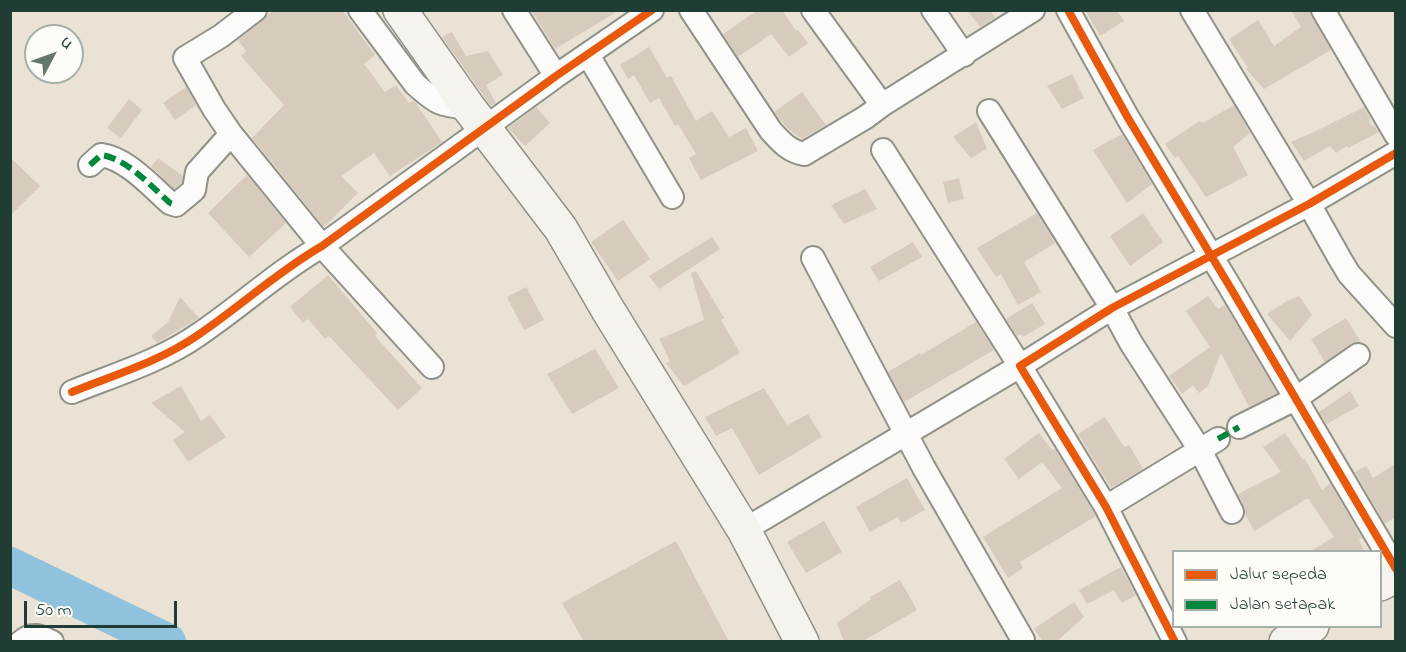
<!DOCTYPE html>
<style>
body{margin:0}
#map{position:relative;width:1406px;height:652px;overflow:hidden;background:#eae2d4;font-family:"Indie Flower",sans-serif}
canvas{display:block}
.frame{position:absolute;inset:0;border:12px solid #1f3d34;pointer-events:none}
.legend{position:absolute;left:1172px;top:550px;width:210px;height:78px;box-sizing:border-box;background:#fdfcf7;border:2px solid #a4b0a9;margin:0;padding:8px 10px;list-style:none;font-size:18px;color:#1f3d34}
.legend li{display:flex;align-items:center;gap:12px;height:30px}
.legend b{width:30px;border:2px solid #a4b0a9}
.north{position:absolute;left:24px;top:24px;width:60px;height:60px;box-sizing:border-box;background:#fdfcf7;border:2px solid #a4b0a9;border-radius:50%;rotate:49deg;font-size:16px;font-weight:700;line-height:24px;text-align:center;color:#1f3d34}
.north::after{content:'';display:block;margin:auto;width:21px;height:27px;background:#66776c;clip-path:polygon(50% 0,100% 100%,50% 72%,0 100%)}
.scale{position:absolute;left:24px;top:601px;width:153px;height:27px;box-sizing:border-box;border:3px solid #1f3d34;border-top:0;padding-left:8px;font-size:18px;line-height:21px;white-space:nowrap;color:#1f3d34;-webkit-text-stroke:4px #fdfcf7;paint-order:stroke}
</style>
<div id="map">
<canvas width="1406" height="652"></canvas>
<div class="frame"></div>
<ul class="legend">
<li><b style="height:8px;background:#e8590c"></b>Jalur sepeda</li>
<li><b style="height:8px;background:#00873e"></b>Jalan setapak</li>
</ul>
<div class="north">U</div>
<div class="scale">50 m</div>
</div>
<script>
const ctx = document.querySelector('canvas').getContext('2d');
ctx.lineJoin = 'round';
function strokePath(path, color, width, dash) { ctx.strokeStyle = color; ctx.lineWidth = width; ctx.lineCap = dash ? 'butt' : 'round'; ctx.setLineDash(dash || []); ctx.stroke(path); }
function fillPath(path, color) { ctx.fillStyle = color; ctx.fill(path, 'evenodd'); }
const river = new Path2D(`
 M10 566 167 642`);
const building = new Path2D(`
 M274 10H342L375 55 364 64 385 92 396 85 409 103 413 101 415 102 442 142 390 176 374 153 341 176 358 193 324 227 252 138 284 105 241 56 246 51 238 40Z
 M531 10H620L555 49Z
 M758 10H782L796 31 798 30 808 43 789 57 771 34 738 57 723 34Z
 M967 10H990L995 18 980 27Z
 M1085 10H1117L1124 21 1100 36Z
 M1291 10H1310L1331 50 1264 89 1246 69 1248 68 1229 39 1258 20 1274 46 1301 27Z
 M452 32 466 56 488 51 503 75 486 85 496 103 491 106 442 37Z
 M649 47 667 78 671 76 696 121 712 111 729 137 746 128 758 151 701 180 689 158 696 154 678 124 675 126 659 98 650 103 634 75 628 79 620 65Z
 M1072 74 1084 98 1062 109 1047 86Z
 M186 87 196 105 175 120 163 103Z
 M802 92 826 125 802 139 788 129 774 112Z
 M129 99 142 110 121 138 107 128Z
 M1234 105 1250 133 1233 147 1248 175 1206 197 1178 156 1175 158 1165 144 1200 121 1203 123Z
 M536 107 550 123 525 146 508 128Z
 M1364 107 1370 118 1369 123 1375 127 1379 132 1348 148 1347 146 1336 153 1330 146 1304 161 1291 142 1318 130Z
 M976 122 987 149 971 158 953 137Z
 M1122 134 1152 184 1127 203 1093 150Z
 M10 157 40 186 10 216Z
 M158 158 183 176 182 182 174 189 151 167Z
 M247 175 286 223 249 257 208 213Z
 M959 178 964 199 948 203 943 182Z
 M865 189 877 209 844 224 831 205Z
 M1037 213 1055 243 1024 262 1041 292 1018 305 1001 274 996 277 977 248Z
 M1143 213 1163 242 1130 266 1110 236Z
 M623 220 650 259 618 281 591 242Z
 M712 237 720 249 659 289 649 276Z
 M913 242 922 257 879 281 870 267Z
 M696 271 724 318 721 320 740 353 684 386 666 363 670 361 659 339 704 320 691 273Z
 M328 275 377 333 375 336 422 388 398 410 329 336 325 339 308 319 303 323 290 307Z
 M526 287 544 320 524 330 507 297Z
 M1208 296 1218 309 1225 305 1277 393 1249 407 1221 353 1208 386 1199 393 1193 385 1182 394 1169 376 1210 347 1186 311Z
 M1299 296 1312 315 1290 341 1267 314 1287 301Z
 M180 297 199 318 157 343 151 336 168 322Z
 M1032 303 1045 324 1023 337 1021 334 1017 336 1006 319Z
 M1346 318 1361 342 1350 344 1325 362 1311 339Z
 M976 322 994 350 904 402 888 372 920 353 921 355Z
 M595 349 619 388 572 414 547 374Z
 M181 386 201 421 210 415 226 437 188 462 173 440 185 432 151 403Z
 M764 388 787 425 808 414 822 437 759 475 732 428 716 436 705 417Z
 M1350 391 1359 406 1327 424 1319 412Z
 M1105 417 1124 447 1129 445 1143 469 1111 488 1078 434Z
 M1039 433 1052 450 1055 449 1096 516 1020 562 1023 568 1008 578 983 537 1062 488 1042 462 1019 479 1004 459Z
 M1285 433 1303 460 1305 459 1322 490 1330 483 1362 538 1359 540 1365 552H1309L1334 537 1308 498 1254 531 1245 514 1244 506 1238 494 1281 472 1263 447Z
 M1395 464V517L1385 524 1355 472 1366 466 1373 478Z
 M907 478 925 510 901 523 898 517 870 532 856 507Z
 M824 521 842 552 806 573 787 542Z
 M676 541 729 642H584L562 603Z
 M1121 567 1136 595 1122 603 1114 590 1087 604 1079 590Z
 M900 580 917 610 861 642H844L837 623 871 599 870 597Z
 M1074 602 1084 617 1056 642H1043L1034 629Z`);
const minor = new Path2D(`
 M255 10 221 36 185 58 214 109 231 134 322 246 432 367
 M360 10 415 84C437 104 440 105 469 108
 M514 10 556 76
 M691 10 771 131C781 142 789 151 804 154L866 117 882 105 1033 10
 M813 10 882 105
 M933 10 964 55
 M1068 10 1128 118 1230 287 1396 569
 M1192 10 1309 204 1340 259 1349 274 1396 326
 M1323 10 1396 135
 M588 55 672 197
 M989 111 1112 308 1131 343 1200 450 1232 512
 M90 165 101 155C126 158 151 186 170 203L176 205 194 190 197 172 231 134
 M813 258 924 468 1023 640
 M72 392C114 375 161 361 198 335 241 306 277 272 322 246L556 76 652 10
 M1239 427 1295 399 1358 355
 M1106 507 1218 439
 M744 530 1020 366 883 150
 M21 642C32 632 40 636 52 642
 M1175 642 1106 507 1020 366 1112 308 1309 204 1396 153`);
const secondary = new Path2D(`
 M400 10 469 108 561 229 608 310 744 530 802 642
 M1380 584 1396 576
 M1286 642 1312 626`);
const quiet = new Path2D(`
 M90 165 101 155C126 158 151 186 170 203L176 205
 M1218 439 1239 427`);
const cycleway = new Path2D(`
 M1068 10 1128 118 1230 287 1396 569
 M72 392C114 375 161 361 198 335 241 306 277 272 322 246L556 76 652 10
 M1175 642 1106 507 1020 366 1112 308 1309 204 1396 153`);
strokePath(river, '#90c2de', 38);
fillPath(building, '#d7cbbe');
strokePath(minor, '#909188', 26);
strokePath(secondary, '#909188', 36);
strokePath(minor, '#fcfbf9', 22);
strokePath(secondary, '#f6f2ee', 33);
strokePath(quiet, '#00873e', 6, [12, 6]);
strokePath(cycleway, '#e8590c', 8);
</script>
